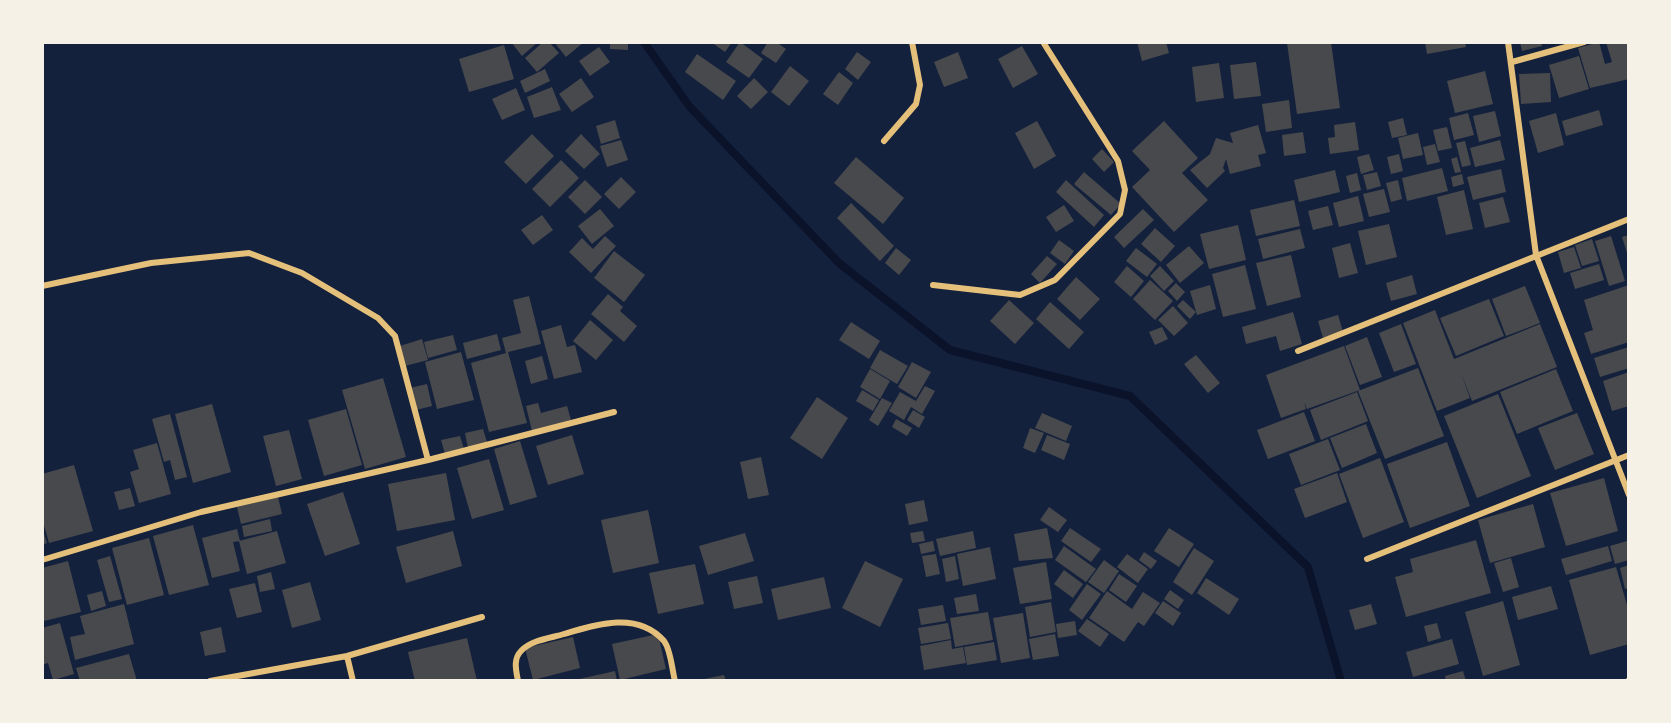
<!DOCTYPE html>
<style>
body{margin:0}
#map{position:relative;width:1671px;height:723px;overflow:hidden;background:#14213d;font-family:Barlow,sans-serif}
canvas{display:block}
.frame{position:absolute;inset:0;border:44px solid #f6f1e7;pointer-events:none}
</style>
<div id="map">
<canvas width="1671" height="723"></canvas>
<div class="frame"></div>
</div>
<script>
const ctx = document.querySelector('canvas').getContext('2d');
ctx.lineJoin = 'round';
function strokePath(path, color, width, dash) { ctx.strokeStyle = color; ctx.lineWidth = width; ctx.lineCap = dash ? 'butt' : 'round'; ctx.setLineDash(dash || []); ctx.stroke(path); }
function fillPath(path, color) { ctx.fillStyle = color; ctx.fill(path, 'evenodd'); }
const stream = new Path2D(`
 M644 42 689 106 839 263 950 350 1130 396 1308 567 1341 681`);
const building = new Path2D(`
 M511 42H538L522 56Z
 M543 42H549L559 53 537 72 525 58Z
 M554 42H584L566 57Z
 M610 42H628V50L610 49Z
 M711 42H732L725 52Z
 M740 42 763 59 749 78 726 62Z
 M768 42H776L786 49 776 63 761 53Z
 M1137 42H1166L1169 53 1142 61Z
 M1331 42 1340 108 1297 114 1287 43Z
 M1425 42H1465L1466 47 1427 54Z
 M1520 42H1541L1542 46 1522 51Z
 M1599 42 1605 64 1612 62 1606 42H1629V79L1590 88 1578 48Z
 M504 45 514 79 469 92 459 59Z
 M1022 46 1038 74 1013 88 998 59Z
 M599 47 610 62 590 76 579 61Z
 M857 52 871 62 858 80 845 69Z
 M958 52 968 78 944 87 934 62Z
 M697 54 736 81 723 100 685 72Z
 M1579 56 1589 89 1559 98 1549 65Z
 M1256 62 1261 96 1234 99 1230 65Z
 M1219 63 1224 98 1196 102 1192 67Z
 M790 66 809 81 789 106 771 92Z
 M545 69 550 81 525 93 520 81Z
 M1485 71 1493 104 1455 113 1447 81Z
 M839 72 853 83 838 105 823 94Z
 M1550 73 1551 102 1521 104 1519 74Z
 M581 78 594 97 572 112 559 94Z
 M754 78 768 92 751 109 737 96Z
 M552 87 561 110 534 118 527 97Z
 M516 88 525 110 502 120 492 99Z
 M1289 100 1292 128 1266 132 1262 104Z
 M1599 110 1603 125 1566 136 1562 121Z
 M1495 111 1501 136 1479 142 1473 116Z
 M1468 113 1474 135 1454 140 1449 118Z
 M1556 113 1564 145 1538 153 1529 121Z
 M1403 118 1407 135 1392 138 1388 122Z
 M615 120 620 138 601 144 596 126Z
 M1037 121 1056 156 1034 169 1015 133Z
 M1164 121 1198 158 1182 173 1208 200 1174 232 1132 187 1150 170 1132 151Z
 M1355 122 1359 150 1330 154 1328 138 1335 137 1334 125Z
 M1258 125 1266 153 1258 155 1261 166 1230 174 1226 159 1223 168 1225 171 1207 188 1190 170 1210 154 1216 138 1233 143 1230 133Z
 M1447 127 1452 148 1438 151 1433 130Z
 M1303 132 1306 153 1284 156 1282 135Z
 M1418 133 1423 155 1403 159 1398 138Z
 M532 134 554 156 526 184 504 162Z
 M581 134 600 154 584 169 565 151Z
 M621 140 628 160 607 167 600 146Z
 M1500 140 1505 160 1475 167 1470 148Z
 M1465 141 1471 165 1462 167 1456 143Z
 M1435 144 1440 162 1427 165 1423 147Z
 M1102 149 1114 162 1104 172 1092 159Z
 M1369 154 1374 170 1361 174 1357 157Z
 M1399 154 1403 171 1391 174 1387 157Z
 M856 157 904 198 883 224 834 183Z
 M1457 157 1461 172 1455 173 1451 159Z
 M561 160 579 178 550 207 532 189Z
 M1442 168 1448 191 1407 201 1402 178Z
 M1501 169 1506 192 1473 200 1467 177Z
 M1335 170 1340 192 1299 202 1294 180Z
 M1084 172 1121 204 1111 215 1074 184Z
 M1377 172 1381 186 1367 190 1363 175Z
 M1357 173 1361 190 1350 193 1346 176Z
 M1462 174 1464 184 1453 187 1451 177Z
 M621 177 636 192 619 209 604 194Z
 M585 180 602 197 585 214 568 197Z
 M1066 180 1104 215 1094 227 1056 192Z
 M1398 180 1402 199 1391 202 1386 183Z
 M1384 189 1390 212 1369 217 1363 194Z
 M1464 190 1473 229 1446 235 1437 197Z
 M1358 196 1364 221 1339 227 1333 203Z
 M1503 197 1510 222 1485 228 1479 203Z
 M1294 200 1300 226 1256 236 1250 210Z
 M851 203 894 246 880 261 837 218Z
 M1064 205 1074 221 1056 232 1046 217Z
 M1328 206 1333 225 1313 230 1308 211Z
 M600 209 614 226 592 244 578 226Z
 M1143 209 1154 220 1124 248 1114 237Z
 M542 215 553 230 533 245 521 230Z
 M1389 224 1397 257 1366 265 1358 231Z
 M1238 225 1246 260 1209 269 1200 234Z
 M1155 228 1175 246 1161 262 1141 244Z
 M1300 229 1305 248 1263 259 1258 239Z
 M1629 235V259L1622 237Z
 M605 236 616 246 591 273 569 252 582 238 593 249Z
 M1611 236 1625 281 1609 286 1595 241Z
 M1592 239 1599 261 1582 266 1575 245Z
 M1059 240 1074 251 1065 264 1050 253Z
 M1350 243 1358 273 1339 278 1332 248Z
 M1189 246 1204 263 1180 283 1166 265Z
 M1574 247 1581 268 1564 273 1558 252Z
 M896 248 911 260 899 275 885 263Z
 M1136 248 1157 264 1147 277 1126 261Z
 M614 251 645 275 624 302 594 278Z
 M1291 255 1301 297 1267 306 1256 263Z
 M1047 256 1057 264 1040 283 1031 274Z
 M1599 264 1604 280 1575 289 1570 273Z
 M1245 265 1256 309 1223 317 1212 274Z
 M1127 266 1144 281 1131 297 1114 282Z
 M1160 266 1174 281 1164 291 1150 276Z
 M1412 275 1417 294 1391 301 1386 283Z
 M1076 277 1100 299 1080 320 1057 299Z
 M1150 280 1173 301 1155 320 1133 299Z
 M1176 283 1185 292 1177 301 1168 291Z
 M1210 285 1216 309 1197 315 1190 291Z
 M1629 285V342L1591 354 1584 333 1593 330 1584 300Z
 M1525 286 1540 323 1506 336 1492 299Z
 M608 294 623 307 620 311 637 326 624 342 591 314Z
 M529 296 541 344 508 352 527 423 489 432 471 363 506 353 502 338 521 333 513 300Z
 M1489 299 1504 336 1456 356 1440 318Z
 M1009 300 1034 323 1015 344 990 321Z
 M1183 300 1196 312 1190 319 1177 306Z
 M1050 302 1084 332 1069 349 1036 319Z
 M1173 306 1188 323 1174 336 1158 320Z
 M1435 310 1454 359 1540 324 1557 367 1472 401 1461 373 1470 398 1437 411 1403 323Z
 M1293 312 1302 344 1280 351 1276 336 1246 344 1242 327Z
 M1338 315 1343 332 1323 338 1318 321Z
 M590 320 613 340 596 360 573 341Z
 M851 322 880 341 869 359 839 340Z
 M1401 324 1416 364 1394 372 1379 333Z
 M561 325 567 347 575 345 582 372 554 379 541 331Z
 M1162 327 1168 339 1155 345 1149 332Z
 M497 334 501 350 467 359 463 343Z
 M453 335 457 350 428 358 424 342Z
 M1367 337 1382 377 1360 385 1345 346Z
 M422 339 428 360 405 366 400 346Z
 M1344 346 1360 390 1307 409 1304 402 1306 409 1281 418 1266 375Z
 M1629 347V368L1600 377 1594 358Z
 M880 350 908 366 897 384 870 368Z
 M461 352 474 400 437 409 425 362Z
 M1196 355 1220 383 1208 393 1184 364Z
 M542 356 548 379 531 384 525 361Z
 M912 362 931 372 916 398 898 387Z
 M1418 368 1444 436 1385 459 1358 391Z
 M870 369 890 381 880 399 860 387Z
 M1556 369 1573 411 1517 434 1500 392Z
 M1629 372V406L1612 411 1603 381Z
 M383 378 406 457 365 469 342 390Z
 M427 384 432 406 416 410 410 388Z
 M925 386 935 391 922 414 911 407 904 420 889 411 900 392 916 401Z
 M862 390 879 400 873 411 856 401Z
 M1357 392 1368 421 1321 440 1310 410Z
 M1498 394 1531 476 1477 498 1444 416Z
 M817 397 848 418 822 459 790 438Z
 M882 398 892 403 878 426 869 420Z
 M538 403 541 413 567 406 571 420 532 431 526 406Z
 M212 404 231 472 193 483 175 414Z
 M346 409 362 465 324 476 308 420Z
 M913 410 925 417 919 428 907 420Z
 M1304 412 1315 441 1268 459 1257 430Z
 M1042 413 1072 426 1066 441 1035 428Z
 M1577 413 1594 454 1555 470 1538 428Z
 M170 414 187 477 175 480 170 460 164 462 152 419Z
 M896 419 912 428 907 436 892 427Z
 M1366 424 1377 453 1342 468 1330 438Z
 M1030 428 1044 433 1035 453 1023 448Z
 M483 429 487 442 468 448 465 433Z
 M289 430 302 479 276 486 263 436Z
 M572 435 584 474 548 485 536 446Z
 M1047 435 1070 444 1064 460 1041 450Z
 M460 436 464 449 445 454 441 440Z
 M1328 439 1340 470 1301 485 1289 454Z
 M520 441 537 497 510 505 494 449Z
 M1447 442 1470 506 1410 528 1387 464Z
 M157 443 171 494 139 503 130 472 139 469 133 450Z
 M761 457 769 495 748 499 740 462Z
 M1380 458 1404 522 1363 538 1339 474Z
 M489 459 504 510 472 519 457 468Z
 M74 465 93 531 49 543 42 518V474Z
 M446 473 455 520 397 531 388 484Z
 M1337 473 1347 502 1305 518 1294 489Z
 M1604 478 1618 531 1566 546 1550 493Z
 M130 488 135 506 119 510 114 492Z
 M343 492 360 544 325 556 307 504Z
 M278 497 282 514 241 524 237 507Z
 M924 500 928 521 909 525 905 504Z
 M1533 504 1545 547 1490 563 1478 520Z
 M1049 507 1067 520 1058 532 1040 520Z
 M648 510 659 563 613 573 601 520Z
 M270 519 272 531 244 537 242 526Z
 M193 525 209 585 169 595 153 536Z
 M42 527 47 543 42 545Z
 M1047 528 1053 558 1019 561 1014 534Z
 M1070 528 1101 549 1091 562 1061 541Z
 M1169 528 1194 544 1179 567 1154 551Z
 M237 529 240 541 233 542 240 571 212 578 202 538Z
 M277 531 286 563 247 574 239 541Z
 M453 531 462 566 406 583 396 547Z
 M923 531 925 541 912 543 910 533Z
 M973 531 976 548 940 556 936 539Z
 M745 533 754 561 708 575 699 546Z
 M149 538 164 595 127 605 112 548Z
 M1476 540 1491 593 1406 617 1395 577 1413 572 1410 559Z
 M933 541 935 551 921 554 919 544Z
 M1627 541 1629 560 1615 564 1610 546Z
 M1064 546 1096 569 1086 582 1055 560Z
 M1608 546 1612 561 1566 575 1561 559Z
 M990 547 996 579 963 586 957 554Z
 M1194 548 1214 561 1192 595 1173 582Z
 M1144 552 1157 561 1151 569 1139 560Z
 M936 554 940 574 926 577 922 556Z
 M1127 554 1148 569 1138 583 1117 567Z
 M110 556 122 599 109 602 97 560Z
 M955 556 959 579 946 582 942 559Z
 M1511 558 1519 587 1503 592 1494 563Z
 M1104 560 1119 571 1104 593 1088 582Z
 M68 561 81 612 44 621 42 568Z
 M865 561 903 579 880 627 842 608Z
 M1046 562 1052 599 1020 604 1013 568Z
 M695 564 704 604 658 614 649 573Z
 M1629 565V588L1625 589 1620 568Z
 M1616 567 1629 612V644L1590 655 1569 580Z
 M1064 570 1083 584 1073 598 1054 584Z
 M271 572 275 589 260 592 257 576Z
 M1119 574 1137 586 1126 602 1109 590Z
 M757 576 763 603 734 609 728 582Z
 M824 577 831 608 778 620 771 589Z
 M1206 578 1239 599 1229 615 1197 593Z
 M310 582 321 620 292 628 282 590Z
 M255 583 262 612 237 618 229 589Z
 M1087 584 1101 594 1082 620 1069 610Z
 M1551 586 1558 609 1518 620 1512 597Z
 M1170 590 1184 600 1178 609 1164 599Z
 M102 591 106 606 91 611 87 595Z
 M1107 591 1132 609 1143 592 1160 603 1144 626 1138 622 1124 642 1089 618Z
 M976 594 979 611 957 614 954 598Z
 M1163 601 1181 613 1173 626 1155 613Z
 M1503 601 1520 665 1483 676 1465 612Z
 M1051 602 1056 632 1030 637 1025 607Z
 M124 604 134 644 75 660 70 637 85 634 80 616Z
 M1371 604 1377 624 1355 630 1349 610Z
 M943 605 946 621 921 625 918 609Z
 M988 612 993 640 955 647 950 618Z
 M1023 613 1030 658 1001 663 993 618Z
 M1087 619 1109 634 1100 647 1078 631Z
 M1075 621 1077 635 1058 638 1056 624Z
 M60 623 74 674 53 680 48 663 42 665V628Z
 M948 623 951 639 921 644 918 628Z
 M1437 623 1441 638 1428 642 1424 626Z
 M221 627 226 652 205 656 200 632Z
 M658 634 666 669 620 680 612 644Z
 M1055 634 1059 656 1033 660 1029 639Z
 M573 637 580 668 533 680 525 648Z
 M467 638 477 681H415L408 652Z
 M1452 639 1459 664 1413 677 1406 652Z
 M951 640 952 649 963 647 966 663 924 670 920 646Z
 M994 642 997 660 967 665 964 647Z
 M129 654 137 681H80L76 668Z
 M615 671 617 681H575V680Z
 M1463 671 1466 681H1446L1445 676Z
 M724 675 726 681H699V680Z`);
const minor = new Path2D(`
 M1508 42 1536 255 1629 495
 M1512 62 1584 42
 M884 141 916 104 920 85 912 42
 M933 285 1020 295 1055 280 1120 214 1125 190 1118 161 1043 42
 M42 286 151 263 249 253 302 273 378 318 395 336 428 460
 M1298 351 1629 219
 M1367 559 1629 455
 M42 560 201 512 428 460 614 412
 M347 656 353 681
 M210 681 347 656 482 617
 M518 681C516 670 513 659 521 651 531 640 551 638 564 634 597 624 638 611 664 641 671 650 672 670 675 681
 M1628 681H1629`);
strokePath(stream, '#0b132b', 8);
fillPath(building, '#48494c');
strokePath(minor, '#e5c07b', 6);
</script>
